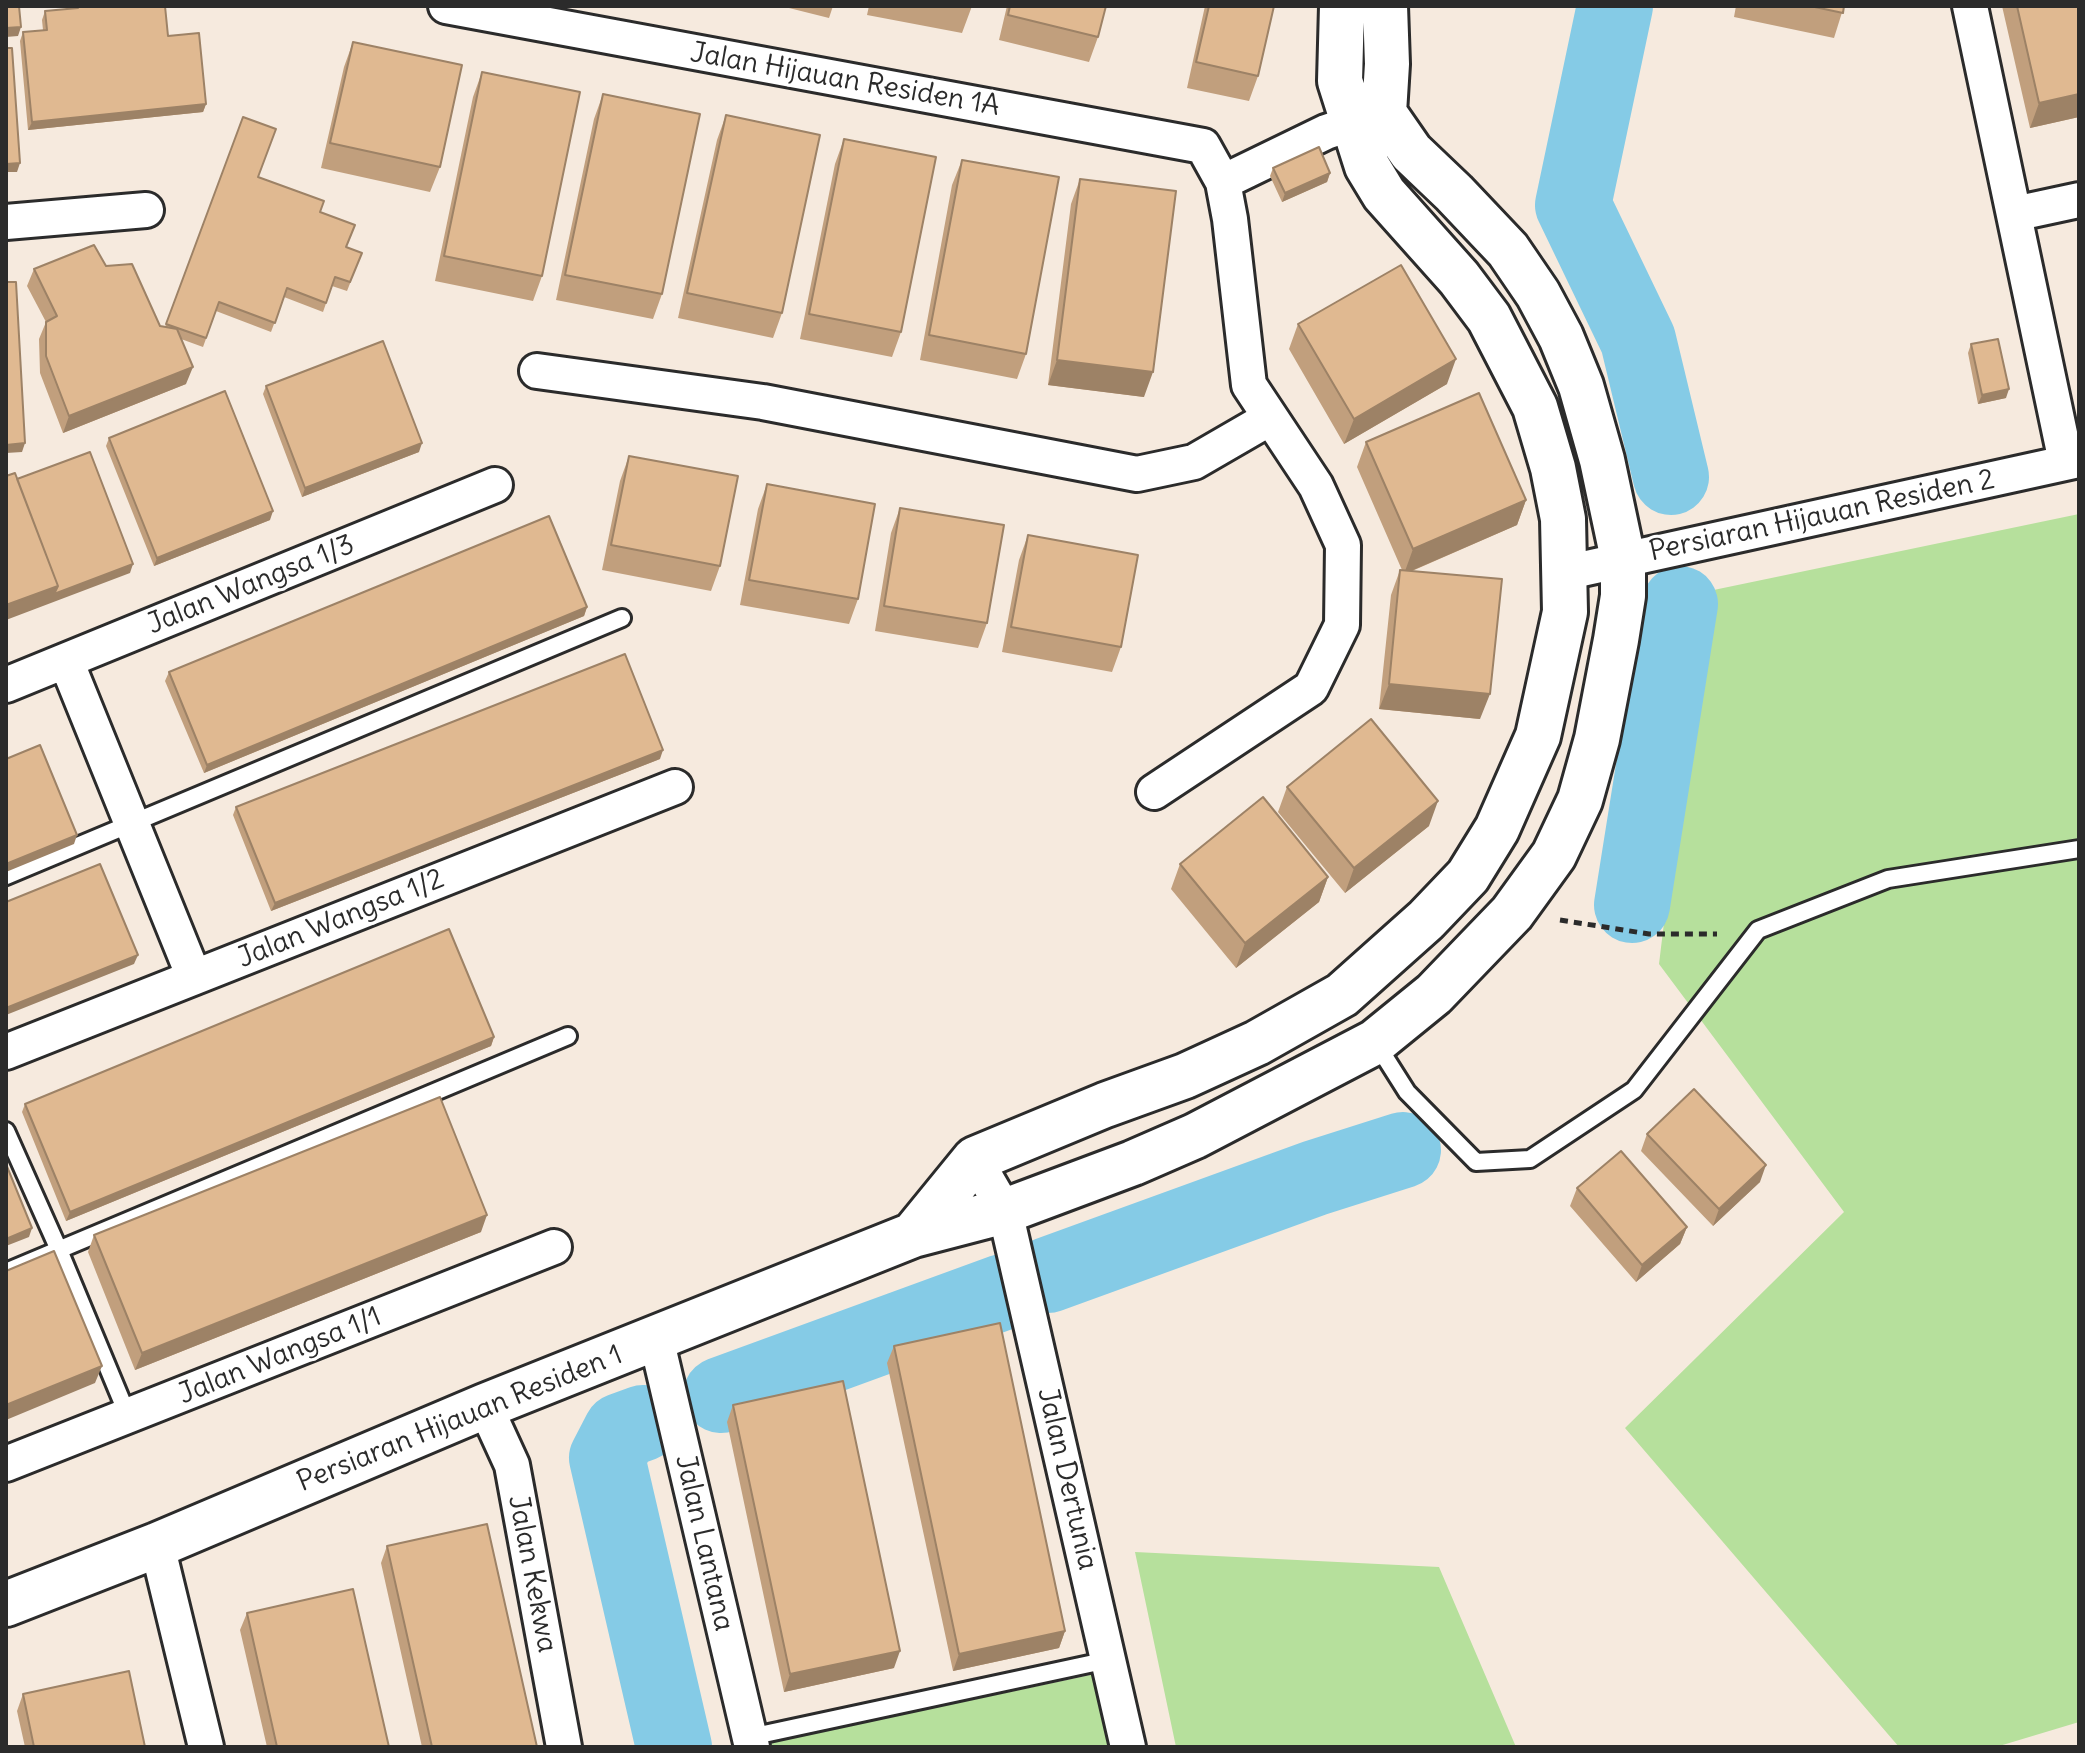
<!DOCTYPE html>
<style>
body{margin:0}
#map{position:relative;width:2085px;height:1753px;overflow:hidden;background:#f6eade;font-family:Delius,sans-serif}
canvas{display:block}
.frame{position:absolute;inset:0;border:8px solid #2b2b2b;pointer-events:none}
</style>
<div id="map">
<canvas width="2085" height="1753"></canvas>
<div class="frame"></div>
</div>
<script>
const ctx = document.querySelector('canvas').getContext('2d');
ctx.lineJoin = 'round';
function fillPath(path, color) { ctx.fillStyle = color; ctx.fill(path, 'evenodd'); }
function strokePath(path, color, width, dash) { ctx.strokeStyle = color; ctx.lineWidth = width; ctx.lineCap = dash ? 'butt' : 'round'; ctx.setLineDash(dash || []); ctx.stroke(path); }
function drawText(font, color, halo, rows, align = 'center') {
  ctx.font = font + ' Delius,sans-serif'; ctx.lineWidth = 6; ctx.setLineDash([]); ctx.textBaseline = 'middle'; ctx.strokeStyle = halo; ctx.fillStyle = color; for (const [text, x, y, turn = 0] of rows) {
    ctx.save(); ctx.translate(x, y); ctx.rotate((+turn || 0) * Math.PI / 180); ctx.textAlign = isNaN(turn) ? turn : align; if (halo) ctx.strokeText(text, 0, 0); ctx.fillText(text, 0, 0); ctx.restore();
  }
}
const green = new Path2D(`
 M2079 514V1722L1996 1747H1899L1625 1428 1844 1212 1659 964 1704 592Z
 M1135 1552 1439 1567 1516 1747H1176Z
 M1095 1674 1112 1747H768L767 1743Z`);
const river = new Path2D(`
 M1615 6 1573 205 1638 340 1671 477
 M1632 905 1680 604
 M1048 1275 1315 1178 1403 1150
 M721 1395 1003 1292
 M643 1423 621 1431 607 1458 674 1747`);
const path = new Path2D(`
 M1560 920 1649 934H1717`);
const lane = new Path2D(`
 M6 876 622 618
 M1376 1043 1407 1092 1476 1162 1530 1159 1634 1090 1758 930 1888 879 2079 849
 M6 1131 59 1250 128 1416
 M6 1272 568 1036
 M750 1737 1108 1660`);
const street = new Path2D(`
 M446 6 1203 146 1223 182 1230 219 1249 385 1316 486 1343 545 1342 625 1311 688 1154 792
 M1970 6 2066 462
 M1223 182 1326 132 1376 115
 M2014 214 2079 200
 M6 222 146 210
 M537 371 763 402 1137 474 1194 462 1270 418
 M1564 573 2079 460
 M66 661 194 977
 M6 685 495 485
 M6 1052 675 787
 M975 1159 1005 1211 1128 1747
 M656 1338 752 1747
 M485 1406 512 1465 564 1747
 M6 1464 554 1247
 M157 1545 206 1747`);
const secondary = new Path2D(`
 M913 1235 975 1159 1105 1105 1185 1076 1257 1043 1342 995 1426 920 1468 876 1497 829 1538 736 1565 612 1563 519 1553 468 1535 407 1489 318 1459 278 1384 194 1367 166 1340 81 1342 6
 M6 1604 157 1545 485 1406 913 1235 1005 1211 1133 1163 1195 1136 1375 1042 1434 994 1512 913 1554 855 1580 800 1597 739 1616 640 1623 596V559L1602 460 1581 386 1561 337 1538 294 1508 250 1454 193 1411 152 1384 113 1387 64 1385 6`);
const wall = new Path2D(`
 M74 6H165L168 36 206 104 203 112 28 130 20 41 23 32 43 30 42 20 45 11 74 8Z
 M781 6H833L829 18Z
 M869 6H972L962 33 867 15Z
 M1007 6H1106L1098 37 1089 62 999 40Z
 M1205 6H1274L1258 76 1249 101 1187 88Z
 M1736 6H1844L1834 38 1734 17Z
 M2002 6H2079V117L2030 128Z
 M353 42 440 167 430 192 321 168 344 67Z
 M482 72 542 276 533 301 435 281 473 97Z
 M603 94 662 294 653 319 556 300 594 119Z
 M726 115 782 313 773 338 678 318 717 140Z
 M243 117 258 177 320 212 346 247 362 253 347 291 332 286 323 312 284 297 271 332 216 311 203 347 181 339 186 384 63 433 40 373 39 339 46 322 27 286 34 269 106 266 160 326 165 327Z
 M844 139 901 332 892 357 800 339 835 164Z
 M962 160 1026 354 1017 379 920 360 952 185Z
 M1273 168 1330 173 1327 182 1282 202 1270 176Z
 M1080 179 1144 397 1048 385 1071 204Z
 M1298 324 1447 384 1344 444 1289 349Z
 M1971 344 2006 398 1978 404 1968 353Z
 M266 386 419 452 302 497 263 394Z
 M109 438 270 520 154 566 106 446Z
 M1366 442 1526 500 1517 525 1412 571 1480 719 1379 709 1391 595 1400 570H1402L1357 467Z
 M629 456 720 566 711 591 602 570 620 481Z
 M767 484 858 599 849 624 740 605 758 509Z
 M900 508 987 623 978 648 875 631 891 533Z
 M1028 535 1121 647 1112 672 1002 652 1019 560Z
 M587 607 584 616 204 773 165 681 169 672Z
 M660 759 271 911 233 815 236 807Z
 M1287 787 1429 826 1345 893 1278 812Z
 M1180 864 1328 877 1319 902 1236 968 1171 889Z
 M494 1037 491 1046 66 1221 22 1112 25 1104Z
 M1647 1134 1760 1182 1713 1226 1641 1151Z
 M1577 1188 1687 1227 1680 1244 1636 1282 1570 1206Z
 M481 1232 135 1370 88 1252 94 1235Z
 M894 1346 1065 1631 1059 1648 953 1671 887 1363Z
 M733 1405 894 1668 784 1692 727 1422Z
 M387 1546 537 1747H422L381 1563Z
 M247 1613 389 1747H267L240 1630Z
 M23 1694 145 1747H25L17 1711Z`);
const shadedWall = new Path2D(`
 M21 27 18 36 6 37V28Z
 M2079 94V117L2030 128 2039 103Z
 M206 104 203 112 28 130 32 122Z
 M20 163 17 172H6V164Z
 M1330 173 1327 182 1282 202 1285 193Z
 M1456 359 1447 384 1344 444 1354 419Z
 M1057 360 1153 372 1144 397 1048 385Z
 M193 367 186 384 63 433 69 416Z
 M2009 389 2006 398 1978 404 1982 395Z
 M25 443 22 452 6 453V445Z
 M422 443 419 452 302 497 305 488Z
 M1526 500 1517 525 1404 574 1413 549Z
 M273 511 270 520 154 566 157 558Z
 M133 564 130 573 6 620V605L58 586Z
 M587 607 584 616 204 773 207 765Z
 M1389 684 1490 694 1480 719 1379 709Z
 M663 750 660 759 271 911 275 903Z
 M1438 801 1429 826 1345 893 1354 868Z
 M77 835 74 844 6 872V864Z
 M1328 877 1319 902 1236 968 1245 943Z
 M138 955 134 964 6 1015V1008Z
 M494 1037 491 1046 66 1221 70 1212Z
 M1766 1165 1760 1182 1713 1226 1719 1209Z
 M487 1215 481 1232 135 1370 142 1353Z
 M1687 1227 1680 1244 1636 1282 1642 1265Z
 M32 1228 29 1237 6 1246V1239Z
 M102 1366 95 1383 6 1420V1405Z
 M1065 1631 1059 1648 953 1671 959 1654Z
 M900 1651 894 1668 784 1692 790 1674Z`);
const building = new Path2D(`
 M6 6H19L21 27 6 28Z
 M78 6H165L168 36 199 33 206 104 32 122 23 32 47 30 45 11 78 8Z
 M1010 6H1106L1098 37 1008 15Z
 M1209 6H1274L1258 76 1196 62Z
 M1810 6H1844L1843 13Z
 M2017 6H2079V94L2039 103Z
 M353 42 462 65 440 167 330 143Z
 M6 48H12L20 163 6 164Z
 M482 72 580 92 542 276 444 256Z
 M603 94 700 114 662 294 565 275Z
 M726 115 820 135 782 313 687 293Z
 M243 117 276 129 258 177 324 201 320 212 355 225 346 247 362 253 350 282 335 277 326 303 287 288 275 323 219 302 206 338 166 324Z
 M844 139 936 157 901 332 809 314Z
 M1319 147 1330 173 1285 193 1273 168Z
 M962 160 1059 177 1026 354 929 335Z
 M1080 179 1176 191 1153 372 1057 360Z
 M94 245 106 266 132 264 160 326 177 329 193 367 69 416 46 356V322L57 316 34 269Z
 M1401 265 1456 359 1354 419 1298 324Z
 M6 282H16L25 443 6 445Z
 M1998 339 2009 389 1982 395 1971 344Z
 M383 341 422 443 305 488 266 386Z
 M225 391 273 511 157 558 109 438Z
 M1479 393 1526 500 1413 549 1366 442Z
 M90 452 133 564 54 594 58 586 17 479Z
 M629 456 738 476 720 566 611 545Z
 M15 473 58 586 6 605V476Z
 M767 484 875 504 858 599 749 580Z
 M900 508 1004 525 987 623 884 606Z
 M549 516 587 607 207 765 169 672Z
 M1028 535 1138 555 1121 647 1011 627Z
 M1400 570 1502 579 1490 694 1389 684Z
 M625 654 663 750 275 903 236 807Z
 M1371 719 1438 801 1354 868 1287 787Z
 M40 745 77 835 6 864V759Z
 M1263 797 1328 877 1245 943 1180 864Z
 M100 864 138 955 6 1008V902Z
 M449 929 494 1037 70 1212 25 1104Z
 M1694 1089 1766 1165 1719 1209 1647 1134Z
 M440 1097 487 1215 142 1353 94 1235Z
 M1621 1151 1687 1227 1642 1265 1577 1188Z
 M6 1164 32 1228 6 1239Z
 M54 1251 102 1366 6 1405V1271Z
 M1000 1323 1065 1631 959 1654 894 1346Z
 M843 1381 900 1651 790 1674 733 1405Z
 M487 1524 537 1747H432L387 1546Z
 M353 1589 389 1747H277L247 1613Z
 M129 1671 145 1747H34L23 1694Z`);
const streetNames = [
 ["Jalan Hijauan Residen 1A",845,80,10],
 ["Persiaran Hijauan Residen 2",1822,516,-12],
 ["Jalan Wangsa 1/3",251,585,-22],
 ["Jalan Wangsa 1/2",341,919,-22],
 ["Jalan Wangsa 1/1",280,1356,-22],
 ["Persiaran Hijauan Residen 1",460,1419,-22],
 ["Jalan Dertunia",1067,1479,77],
 ["Jalan Lantana",704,1543,77],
 ["Jalan Kekwa",532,1574,79]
];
fillPath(green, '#b6e09c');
strokePath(river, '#85cbe6', 76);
strokePath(lane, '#2b2b2b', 22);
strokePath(street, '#2b2b2b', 40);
strokePath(secondary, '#2b2b2b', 50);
strokePath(path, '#2b2b2b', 5, [8, 6]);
strokePath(lane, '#fff', 16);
strokePath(street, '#fff', 34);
strokePath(secondary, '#fff', 44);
fillPath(wall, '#c19f7d');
fillPath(shadedWall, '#9d8266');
fillPath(building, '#e0b991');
strokePath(building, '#9d8266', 2);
drawText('28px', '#2b2b2b', '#fff', streetNames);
</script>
